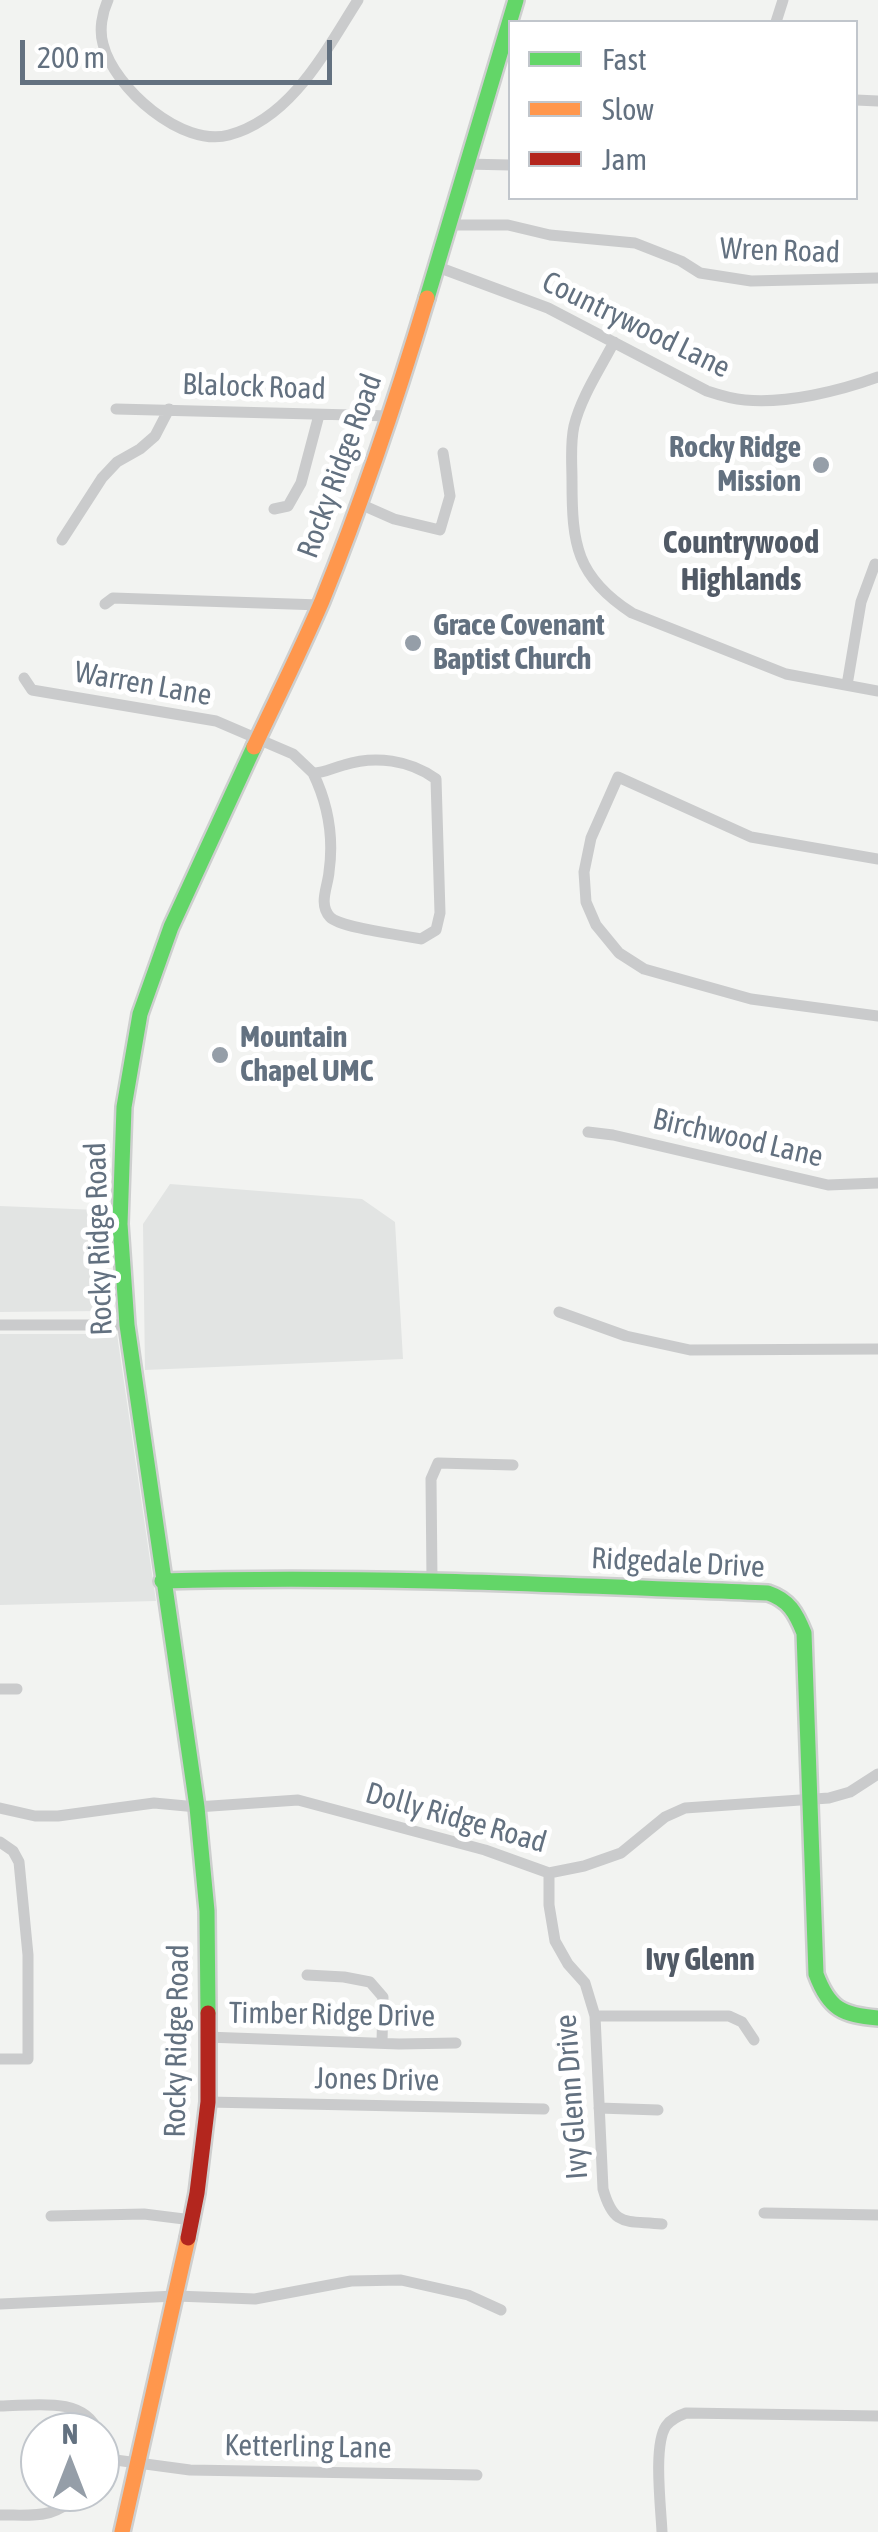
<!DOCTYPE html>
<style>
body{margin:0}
#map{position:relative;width:878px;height:2532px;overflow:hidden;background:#f2f3f1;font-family:"Asap Condensed",sans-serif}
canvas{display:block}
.legend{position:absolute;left:508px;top:20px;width:350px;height:180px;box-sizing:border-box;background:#fff;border:2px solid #c1c6cc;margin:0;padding:12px 18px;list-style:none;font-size:30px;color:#637180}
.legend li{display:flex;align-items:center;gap:20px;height:50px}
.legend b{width:50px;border:2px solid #c1c6cc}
.north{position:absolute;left:20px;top:2412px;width:100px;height:100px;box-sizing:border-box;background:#fff;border:2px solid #c1c6cc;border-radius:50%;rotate:0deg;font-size:28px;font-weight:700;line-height:40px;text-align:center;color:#637180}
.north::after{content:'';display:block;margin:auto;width:35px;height:45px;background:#959ea8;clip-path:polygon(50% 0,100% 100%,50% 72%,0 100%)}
.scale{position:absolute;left:20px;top:40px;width:312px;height:45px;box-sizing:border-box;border:5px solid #637180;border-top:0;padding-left:12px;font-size:30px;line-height:35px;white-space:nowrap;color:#637180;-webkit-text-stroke:8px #fff;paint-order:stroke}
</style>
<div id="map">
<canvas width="878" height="2532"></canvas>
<ul class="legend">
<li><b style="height:12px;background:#63d668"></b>Fast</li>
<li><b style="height:12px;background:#ff974d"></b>Slow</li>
<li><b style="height:12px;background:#b3261e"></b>Jam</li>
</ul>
<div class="north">N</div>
<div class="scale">200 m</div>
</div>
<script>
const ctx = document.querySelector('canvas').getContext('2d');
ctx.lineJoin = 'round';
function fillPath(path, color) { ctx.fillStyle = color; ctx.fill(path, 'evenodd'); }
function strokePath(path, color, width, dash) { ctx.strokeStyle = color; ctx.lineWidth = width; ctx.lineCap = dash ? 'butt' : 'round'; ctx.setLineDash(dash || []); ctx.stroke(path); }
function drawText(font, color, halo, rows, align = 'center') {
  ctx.font = font + ' "Asap Condensed",sans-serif'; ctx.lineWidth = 10; ctx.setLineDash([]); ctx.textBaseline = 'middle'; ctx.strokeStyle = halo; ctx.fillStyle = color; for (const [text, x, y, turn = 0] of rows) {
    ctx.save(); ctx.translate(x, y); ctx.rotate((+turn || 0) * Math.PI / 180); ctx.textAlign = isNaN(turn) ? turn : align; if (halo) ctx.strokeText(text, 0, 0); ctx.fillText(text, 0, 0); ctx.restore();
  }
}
const built = new Path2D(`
 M170 1184 362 1199 395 1222 403 1359 145 1370 143 1224Z
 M0 1206 98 1210 103 1311 0 1312Z
 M0 1334H117L156 1601 0 1605Z`);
const street = new Path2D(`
 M108 0C102 13 99 30 103 44 114 88 182 148 229 135 292 118 326 50 358 0
 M776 22 783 0
 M856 100 878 101
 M465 164 510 165
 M448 225H508L550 235 635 243 681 261 700 273 751 281 878 278
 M435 266 548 308 707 391C719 395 732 399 745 400 786 404 840 391 878 377
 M614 342C600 369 581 397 574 426 570 444 572 463 572 481 572 544 576 577 632 613L786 674 878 691
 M116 409 391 416
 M360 504 394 519 440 530 450 496 443 453
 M274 509 288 506 301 483 319 415
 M62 540 102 478 117 462 140 449 155 436 169 409
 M105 604 113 598 320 605
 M24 678 32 690 216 721 293 754 313 773C325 773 332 768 344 765 375 755 410 760 436 779L440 913 436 930 421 939C403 935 340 928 330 917 318 904 328 886 329 872 334 837 328 804 313 773
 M847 685 861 602 875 564
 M878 859 751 837 618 777 591 838 584 872 586 902 596 925 619 953 644 969 751 999 878 1016
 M588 1132 613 1135 828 1185 878 1183
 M559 1312 626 1336 690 1350 878 1349
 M0 1325H127
 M432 1580 431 1479 438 1463 513 1465
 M0 1689H17
 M0 1808 35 1816H58L154 1803 197 1807 298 1800 485 1850 549 1873 584 1866 621 1853 665 1817 685 1808 829 1798 850 1792 878 1774
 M0 1842 13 1851 19 1862 28 1955V2059H0
 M549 1873V1905L555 1941 568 1964 585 1983 595 2016 603 2189C614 2228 626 2220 662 2224
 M307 1975 344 1977 370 1982 383 1997 382 2043
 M595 2016H729L742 2022 754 2040
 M206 2037 399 2044 456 2043
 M208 2102 544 2109
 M599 2108 658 2110
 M764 2213 878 2215
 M51 2216 144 2214 192 2220
 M0 2304 176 2296 255 2299 351 2281 401 2280 468 2295 501 2310
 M0 2406C32 2406 84 2395 98 2432
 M100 2437 108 2459
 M100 2471 108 2459 190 2470 477 2475
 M0 2515C41 2515 51 2519 85 2492
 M662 2532C661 2508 653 2445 666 2426 671 2419 678 2416 686 2413L878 2416`);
const fast = new Path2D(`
 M427 298 516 0
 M162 1581C364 1575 566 1585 768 1593 789 1600 796 1613 804 1633L816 1974C829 2009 842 2015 878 2018
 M208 2013 207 1911 197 1807 127 1325 120 1224 124 1107 140 1014 171 927 254 747`);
const slow = new Path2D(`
 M254 747C277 698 301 650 322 601 362 502 396 401 427 298
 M122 2532 188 2238`);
const jam = new Path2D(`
 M188 2238 197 2193 208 2102V2013`);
const markers = [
 [821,465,10,"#959ea8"],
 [413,643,10,"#959ea8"],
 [220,1055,10,"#959ea8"]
];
const streetNames = [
 ["Wren Road",780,251,2],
 ["Countrywood Lane",636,325,26],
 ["Blalock Road",254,387,2],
 ["Rocky Ridge Road",340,466,-70],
 ["Warren Lane",143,684,10],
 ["Birchwood Lane",738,1138,13],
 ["Rocky Ridge Road",99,1239,-92],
 ["Ridgedale Drive",678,1563,3],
 ["Dolly Ridge Road",456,1818,16],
 ["Timber Ridge Drive",332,2015,1],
 ["Rocky Ridge Road",177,2041,-89],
 ["Jones Drive",377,2080,1],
 ["Ivy Glenn Drive",572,2097,-94],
 ["Ketterling Lane",308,2447,1]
];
const poiNames = [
 ["Rocky Ridge",801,448,"right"],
 ["Mission",801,482,"right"],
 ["Grace Covenant",433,626],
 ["Baptist Church",433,660],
 ["Mountain",240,1038],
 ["Chapel UMC",240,1072]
];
const neighbourhoodNames = [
 ["Countrywood",741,543],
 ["Highlands",741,580],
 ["Ivy Glenn",700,1960]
];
fillPath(built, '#e2e4e3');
strokePath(fast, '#cecfcf', 20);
strokePath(slow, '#cecfcf', 20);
strokePath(jam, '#cecfcf', 20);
strokePath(street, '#cacbcc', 11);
strokePath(fast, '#63d668', 15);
strokePath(slow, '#ff974d', 15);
strokePath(jam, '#b3261e', 15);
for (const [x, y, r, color] of markers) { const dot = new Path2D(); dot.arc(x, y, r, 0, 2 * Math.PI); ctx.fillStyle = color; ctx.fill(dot); strokePath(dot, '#fff', 4); }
drawText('30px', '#637180', '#fff', streetNames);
drawText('bold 30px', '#637180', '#fff', poiNames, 'left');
drawText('bold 32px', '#515a66', '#fff', neighbourhoodNames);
</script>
